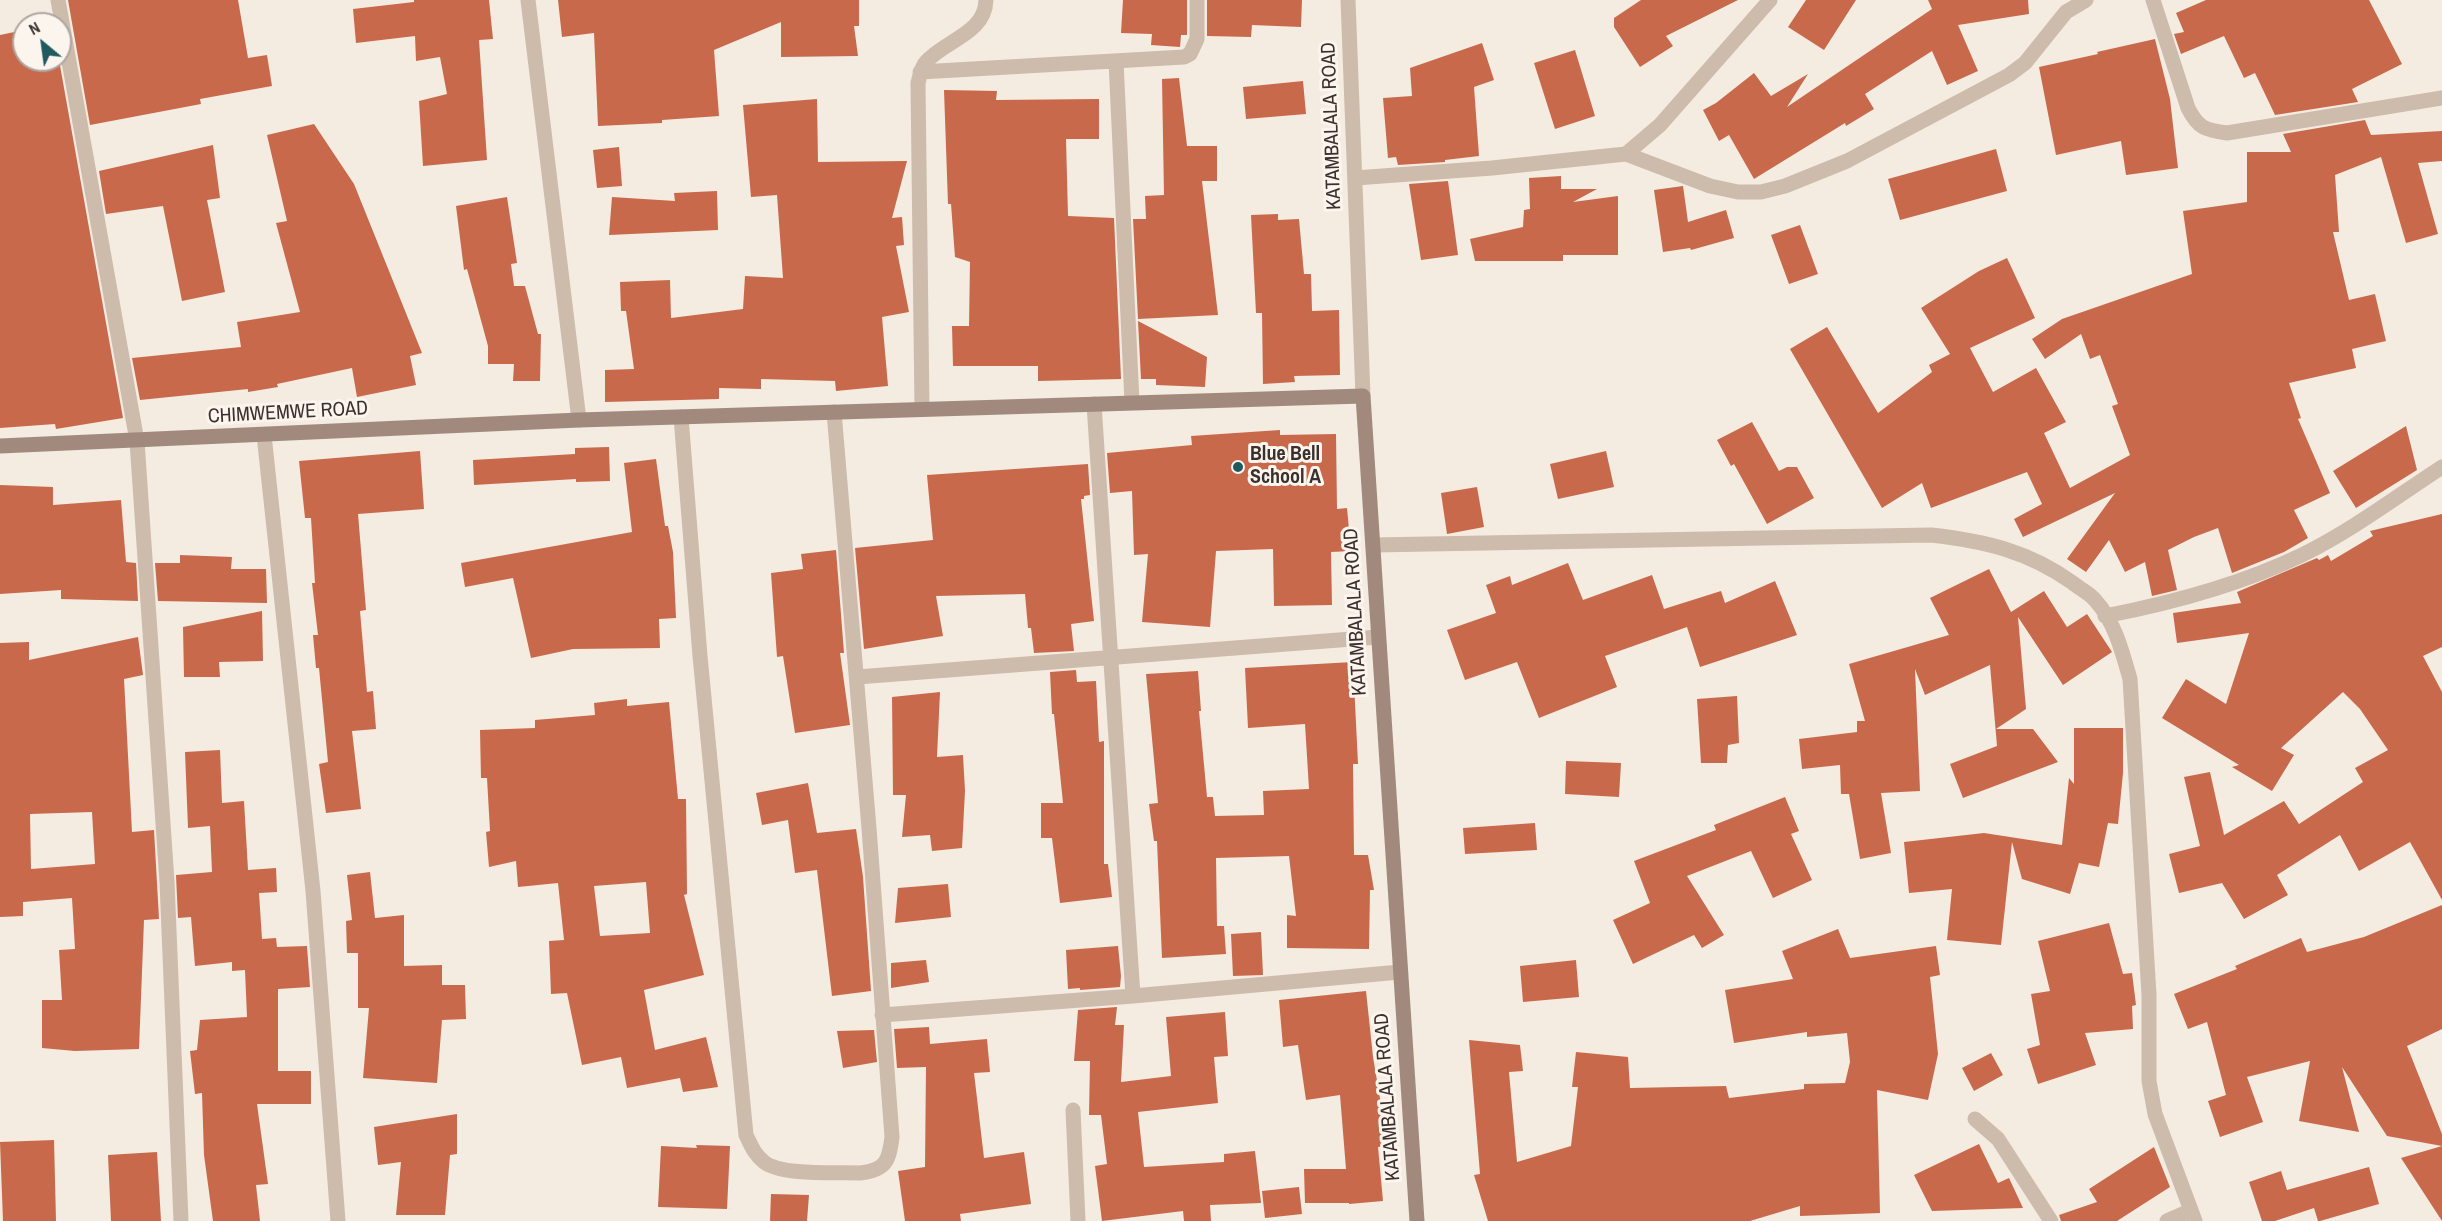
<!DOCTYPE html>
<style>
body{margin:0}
#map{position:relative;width:2442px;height:1221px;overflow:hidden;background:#f4ebe1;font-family:"Archivo Narrow",sans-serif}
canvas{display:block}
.north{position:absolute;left:12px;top:12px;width:60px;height:60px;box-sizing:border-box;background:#fbf5ee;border:2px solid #aea6a0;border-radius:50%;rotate:331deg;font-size:16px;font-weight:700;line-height:24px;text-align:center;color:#3b302b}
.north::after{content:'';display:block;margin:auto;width:21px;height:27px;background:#1f5a5e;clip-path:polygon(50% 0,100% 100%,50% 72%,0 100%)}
</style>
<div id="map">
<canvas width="2442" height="1221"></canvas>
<div class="north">N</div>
</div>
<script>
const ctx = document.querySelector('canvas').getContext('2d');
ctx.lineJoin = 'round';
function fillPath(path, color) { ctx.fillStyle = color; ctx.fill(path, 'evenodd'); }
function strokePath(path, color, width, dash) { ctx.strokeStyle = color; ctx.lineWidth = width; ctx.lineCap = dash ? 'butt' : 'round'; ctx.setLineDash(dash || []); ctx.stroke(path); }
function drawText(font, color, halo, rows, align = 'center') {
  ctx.font = font + ' "Archivo Narrow",sans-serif'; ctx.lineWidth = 6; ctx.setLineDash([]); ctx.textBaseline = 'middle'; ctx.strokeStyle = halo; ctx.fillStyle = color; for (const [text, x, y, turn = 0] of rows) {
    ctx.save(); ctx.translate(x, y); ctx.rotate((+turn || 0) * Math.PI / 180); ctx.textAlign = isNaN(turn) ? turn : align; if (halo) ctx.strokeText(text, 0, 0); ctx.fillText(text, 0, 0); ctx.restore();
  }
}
const building = new Path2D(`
 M68 0H238L248 58 267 55 272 86 200 99 201 104 90 125Z
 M414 0H489L493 39 479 40 487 160 423 166 419 101 447 94 440 57 416 61 415 36 356 43 353 9 414 2Z
 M558 0H859V26H854L858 56 781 57V22L714 50 719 116 662 120V123L598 126 594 33 562 37Z
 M1123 0H1187V35H1181L1180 47 1151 45 1152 34 1121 33Z
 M1207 0H1302L1301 27 1252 25 1251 37 1207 36Z
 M1641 0H1738L1666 36 1673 46 1640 67 1614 27V18Z
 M1806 0H1856L1824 50 1788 27Z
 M1928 0H2028L2029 14 1958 25 1978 71 1947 85 1932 51 1865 94 1874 109 1846 126 1845 123 1754 179 1729 135 1719 141 1703 110 1716 103 1754 73 1771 96 1808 74 1787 107 1932 9Z
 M2206 0H2369L2402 64 2352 89 2358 102 2275 115 2255 73 2244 78 2224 36 2181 54 2174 34 2184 32 2176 13Z
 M24 30V60H59L123 418 56 429 55 424 0 428V35Z
 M2155 39 2170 99 2178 168 2126 175 2121 141 2056 155 2039 67 2098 54 2097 52Z
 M1482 43 1494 80 1474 87 1479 156 1445 160V162L1398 165 1396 157 1388 158 1383 98 1412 96 1410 68Z
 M1575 50 1595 116 1555 129 1534 63Z
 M1179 78 1187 146H1217V181H1202L1218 315 1138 319 1133 219H1146L1145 196 1164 195 1162 79Z
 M1303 81 1306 114 1246 119 1243 87Z
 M944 90 997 91 996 100 1099 99V139H1066L1068 216 1114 218 1121 379 1038 381V366H953L952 326H969L970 262 955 257 951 204H948Z
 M817 99 818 162 907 161 892 218 902 217 904 245 896 246 909 312 882 317 888 386 836 391 835 381 761 379V389L719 388V399L605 402V370L634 369 626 311H621L620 282 670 280 671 318 743 309 745 276 783 278 777 195 751 197 743 105Z
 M2365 120 2371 135 2442 131V161L2418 163 2438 234 2406 243 2381 157 2335 175 2339 232H2333L2349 300 2375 294 2386 341 2352 349 2356 368 2289 383 2301 418 2298 419 2330 493 2294 510 2308 538 2284 552 2232 573 2218 528 2194 537 2168 550 2177 590 2152 596 2145 562 2125 572 2109 540 2086 572 2067 559 2115 493 2023 537 2014 519 2042 504 2027 472 1931 508 1922 483 1882 508 1790 349 1827 327 1878 413 1932 372 1929 365 1950 354 1921 308 1979 271 2007 258 2035 318 1970 348 1993 392 2036 368 2066 422 2044 433 2070 488 2130 455 2112 406 2118 404 2100 355 2090 359 2081 334 2045 359 2032 339 2062 319 2192 274 2183 211 2247 202V152H2291L2283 134Z
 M314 124 354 184 422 353 410 356 416 385 357 397 352 368 277 384 278 387 248 392V389L140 400 132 358 241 347 237 322 300 312 276 223 287 221 267 135Z
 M213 145 220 198 207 200 225 292 182 301 163 206 106 214 99 171Z
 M619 147 622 186 597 188 593 150Z
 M1996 149 2007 191 1900 220 1888 179Z
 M1561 176V189H1597L1573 202 1618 196V255H1563V261H1475L1470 239 1523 227 1524 210 1530 209 1529 178Z
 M1448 181 1458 255 1421 260 1409 184Z
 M1683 186 1688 222 1726 210 1734 238 1691 250 1690 248 1663 252 1654 190Z
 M717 191 718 230 609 235 612 197 675 201 674 193Z
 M507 197 517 263 511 264 514 286H525L538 334H541L540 381H513L514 364H488V346L467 269 464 270 456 206Z
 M1278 214V220L1299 219 1304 274H1311L1312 311 1339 310 1340 375 1294 376 1295 382 1263 384 1262 313H1256L1251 215Z
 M1800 225 1818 274 1789 284 1771 235Z
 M1138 321 1207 357 1205 387 1156 385V379H1141Z
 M1752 422 1779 471 1787 467H1797L1814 498 1767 524 1734 464 1731 466 1717 440Z
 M2406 426 2417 470 2356 508 2333 471Z
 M1280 430V435L1336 434 1337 509 1347 508 1351 551 1331 552 1332 605 1274 606 1273 549 1216 551 1210 627 1142 622 1148 554 1134 555 1132 491 1110 493 1107 453 1192 445 1191 436Z
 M609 447 610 481 576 482V479L474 485 473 460 575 454V448Z
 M420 451 424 509 358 514 366 610 360 611 367 692 373 691 376 729 352 731 361 809 326 813 319 764 328 762 319 668H316L313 635H318L312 583H315L311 518H305L299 461Z
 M1606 451 1614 487 1558 499 1550 464Z
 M656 459 665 526H668L673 552 676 618 659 619 660 648 573 649 531 658 513 578 465 587 461 563 632 532 624 463Z
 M1088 464 1090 495 1084 496V499H1081L1094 621 1071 624 1074 651 1034 653 1031 628H1028L1025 594 936 596 943 636 864 649 855 548 933 540 927 475Z
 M0 485 53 487V505L121 500 126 562 136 563 138 601 61 599V590L0 594Z
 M1477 487 1484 527 1447 534 1441 493Z
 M2442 514V647L2423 656 2442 692V900L2410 842 2359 871 2340 835 2277 875 2288 895 2244 919 2222 883 2179 893 2169 854 2200 846 2184 777 2210 772 2224 835 2284 801 2299 824 2363 782 2355 768 2388 750 2360 709 2343 692 2281 748 2294 755 2272 791 2232 767 2239 765 2162 718 2186 679 2226 704 2249 633 2177 643 2173 613 2241 603 2237 592 2317 558 2319 560 2328 555 2331 561 2373 536 2370 531Z
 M836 550 844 653H840L850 725 795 733 783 656 777 657 771 573 803 569 801 554Z
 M180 555 232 557 231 569H266L267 603 158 601 155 563H180Z
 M1568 563 1583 600 1652 575 1664 609 1721 591 1725 603 1775 581 1797 635 1700 667 1687 627 1605 656 1617 687 1539 718 1517 662 1465 680 1447 630 1496 613 1486 585 1510 576 1512 585Z
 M1989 569 2011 612 2044 591 2067 627 2087 614 2112 652 2063 685 2018 617 2026 709 1996 729H2033L2058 762 1963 798 1950 764 1997 746 1990 665 1925 695 1915 669 1920 791 1881 793 1891 853 1860 859 1849 794H1841L1840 765 1802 769 1799 739 1857 732V721H1865L1849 664 1949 635 1930 598Z
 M262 611 263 661 219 662 220 677H184L183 627Z
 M138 637 143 675 124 679 132 832 154 830 159 919 144 920 139 1049 75 1051 42 1048V1000H62L59 950 75 949 72 898 23 902V916L0 917V643L29 642V660ZM92 812 95 864 31 869 30 814Z
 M1353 662 1358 764H1353L1354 855H1368L1374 890H1370L1369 949 1287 948V915L1296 916 1289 856 1216 858 1217 926H1224L1226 954 1162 958 1157 841H1154L1149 804 1158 803 1146 674 1198 671 1201 711H1199L1207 797H1213L1215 816 1264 815 1263 791 1309 789 1305 724 1248 728 1245 668Z
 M1076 670 1077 682 1096 681 1099 742 1104 741V864H1108L1112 897 1060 903 1052 838H1041V803H1063L1054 714H1052L1050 672Z
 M940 692 937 757 963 755 965 791 962 848 932 851 930 835 902 837 906 795H893L892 697Z
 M1737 696 1739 743 1728 745 1727 763H1701L1697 699Z
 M627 699V706L669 702 678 799H686L687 894 684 895 704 975 644 990 655 1050 706 1037 718 1087 683 1092 680 1078 627 1088 621 1057 582 1065 567 993 551 994 549 941 564 940 558 883 518 887 516 861 489 867 486 832 490 831 487 778H481L480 730 535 728V720L595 715 594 703ZM646 882 650 933 600 936 594 886Z
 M2074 728H2123V773L2118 824 2108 823 2099 867 2079 863 2070 894 2022 879 2012 842 2001 945 1947 940 1952 889 1909 893 1904 842 1984 833 2062 845 2069 778 2074 784Z
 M220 750 222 803 244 801 248 870 276 868 277 892 259 893 262 939 276 938 277 947 307 946 310 987 278 989V1071H311V1104H257L268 1184 256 1185 260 1221H213L204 1155 202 1093 195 1094 190 1051 197 1050 200 1020 247 1017 245 970 232 971V962L195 966 191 917 178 918 176 875 212 872 210 826 188 828 185 752Z
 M1566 761 1621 763 1619 797 1565 794Z
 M808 783 817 833 856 829 863 877 871 991 832 996 817 870 795 873 788 820 762 825 756 793Z
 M1785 797 1799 831 1791 834 1812 880 1773 898 1751 851 1687 876 1724 935 1702 948 1694 935 1633 964 1613 920 1650 903 1634 861 1716 830 1714 825Z
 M1535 823 1537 850 1465 854 1463 828Z
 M370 872 375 918 404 915V966L442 965V985H465L466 1019 442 1020 437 1083 363 1078 369 1008H358V953H347L346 921 352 920 347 875Z
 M948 884 951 917 895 923 898 888Z
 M2442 905V1029L2407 1046 2442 1134V1146L2387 1136 2342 1067 2359 1132 2299 1121 2310 1061 2247 1077 2263 1122 2220 1137 2208 1101 2226 1095 2207 1022 2188 1029 2174 994 2237 969 2235 966 2301 938 2307 952 2364 937Z
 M2109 923 2123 974 2132 973 2136 1005 2132 1006 2133 1029 2085 1033 2096 1065 2038 1084 2027 1049 2040 1045 2031 994 2050 991 2038 941Z
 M1838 929 1850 958 1936 946 1940 975 1930 977 1938 1054 1928 1100 1877 1090 1880 1213 1800 1216V1206L1750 1221H1488L1474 1175 1480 1174 1469 1040 1520 1045 1523 1071 1509 1072 1517 1162 1571 1146 1578 1087H1572L1576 1052 1628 1057 1630 1088 1726 1086 1729 1098 1804 1089V1084L1845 1083 1850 1062 1847 1033 1807 1037V1032L1734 1043 1725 990 1793 979 1782 951Z
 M1261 932 1263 975 1233 976 1231 934Z
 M1118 946 1121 976 1120 987 1080 990V988L1068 989 1066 950Z
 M926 960 929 982 891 988V963Z
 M1576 960 1579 997 1523 1002 1520 966Z
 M1366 991 1373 1057 1388 1146 1378 1147 1383 1201 1349 1204V1203H1305L1304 1169H1346L1340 1095 1306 1100 1298 1045 1283 1047 1279 1000Z
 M1117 1007 1115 1025H1124L1121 1082 1171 1076 1166 1017 1225 1012 1228 1056 1214 1057 1218 1103 1138 1112 1144 1167 1224 1162V1154L1255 1151 1261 1203 1210 1205 1211 1221H1184L1183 1211 1102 1221 1095 1166 1107 1164 1101 1115H1089L1090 1061H1074L1078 1010Z
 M929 1027 930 1044 987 1039 990 1072 974 1073 984 1158 1024 1152 1031 1204 960 1214 961 1221H905L898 1171 925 1167 926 1067 897 1068 894 1029Z
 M874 1030 877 1062 843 1068 837 1031Z
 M1991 1053 2003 1075 1974 1091 1962 1068Z
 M457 1114V1154L450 1155 445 1215H396L401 1162 378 1165 374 1127Z
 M54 1140 56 1221H3L0 1142Z
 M1979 1144 1998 1183 2009 1178 2023 1208 1932 1211 1914 1175Z
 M696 1145 730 1146 727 1209 658 1207 661 1146 697 1148Z
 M2442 1146V1221L2401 1158Z
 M2154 1147 2170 1187 2117 1221H2061L2059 1215 2097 1202 2089 1189Z
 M157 1152 161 1221H111L108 1155Z
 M2369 1167 2379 1204 2320 1221H2318L2314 1208 2275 1221H2262L2249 1182 2281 1171 2287 1190Z
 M1299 1187 1302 1214 1265 1218 1262 1191Z
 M771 1194 809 1195 807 1221H770Z`);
const street = new Path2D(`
 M58 0 137 441 167 882 181 1221
 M528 0 579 420
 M1348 0 1363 396
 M2153 0 2188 108C2198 128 2205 130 2227 133L2442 98
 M1116 61 1132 402
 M920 72 1184 57 1190 54 1197 39V0
 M1626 154 1660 125 1770 0
 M1355 178 1492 168 1626 154 1710 186 1738 192H1761L1785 186 1847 161 2009 75 2025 63 2066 12 2086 0
 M1094 404 1133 996
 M922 409 918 83C920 76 921 67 926 62 945 40 985 34 986 0
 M681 417 700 656 746 1135C751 1145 754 1154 764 1162 782 1176 836 1172 860 1173 886 1170 889 1161 892 1137L869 828 834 412
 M264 435 313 891 338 1221
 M1373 545 1931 535C1985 541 2028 551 2073 583 2080 589 2089 593 2095 600 2115 622 2122 651 2130 679L2149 995V1081L2155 1114 2195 1221
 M2105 616C2172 603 2240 585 2302 555 2351 531 2396 497 2442 467
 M857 677 1378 637
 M882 1015 1133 996 1400 972
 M1073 1110 1078 1221
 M1975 1119 1998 1139 2051 1221
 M2167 1221 2190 1211`);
const secondary = new Path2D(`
 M0 446 579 420 1363 396 1417 1221`);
const markers = [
 [1238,467,6,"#1f5a5e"]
];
const streetNames = [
 ["KATAMBALALA ROAD",1332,126,-92],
 ["CHIMWEMWE ROAD",288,413,-3],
 ["KATAMBALALA ROAD",1356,612,-93],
 ["KATAMBALALA ROAD",1388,1097,-94]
];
const poiNames = [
 ["Blue Bell",1250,455],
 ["School A",1250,478]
];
fillPath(building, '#c8694b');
strokePath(street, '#cdbbac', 15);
strokePath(secondary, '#a18a7d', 15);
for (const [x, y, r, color] of markers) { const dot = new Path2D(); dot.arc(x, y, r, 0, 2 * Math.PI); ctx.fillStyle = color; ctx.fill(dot); strokePath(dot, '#fbf5ee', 2); }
drawText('20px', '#3b302b', '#fbf5ee', streetNames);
drawText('bold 20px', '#3b302b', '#fbf5ee', poiNames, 'left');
</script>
